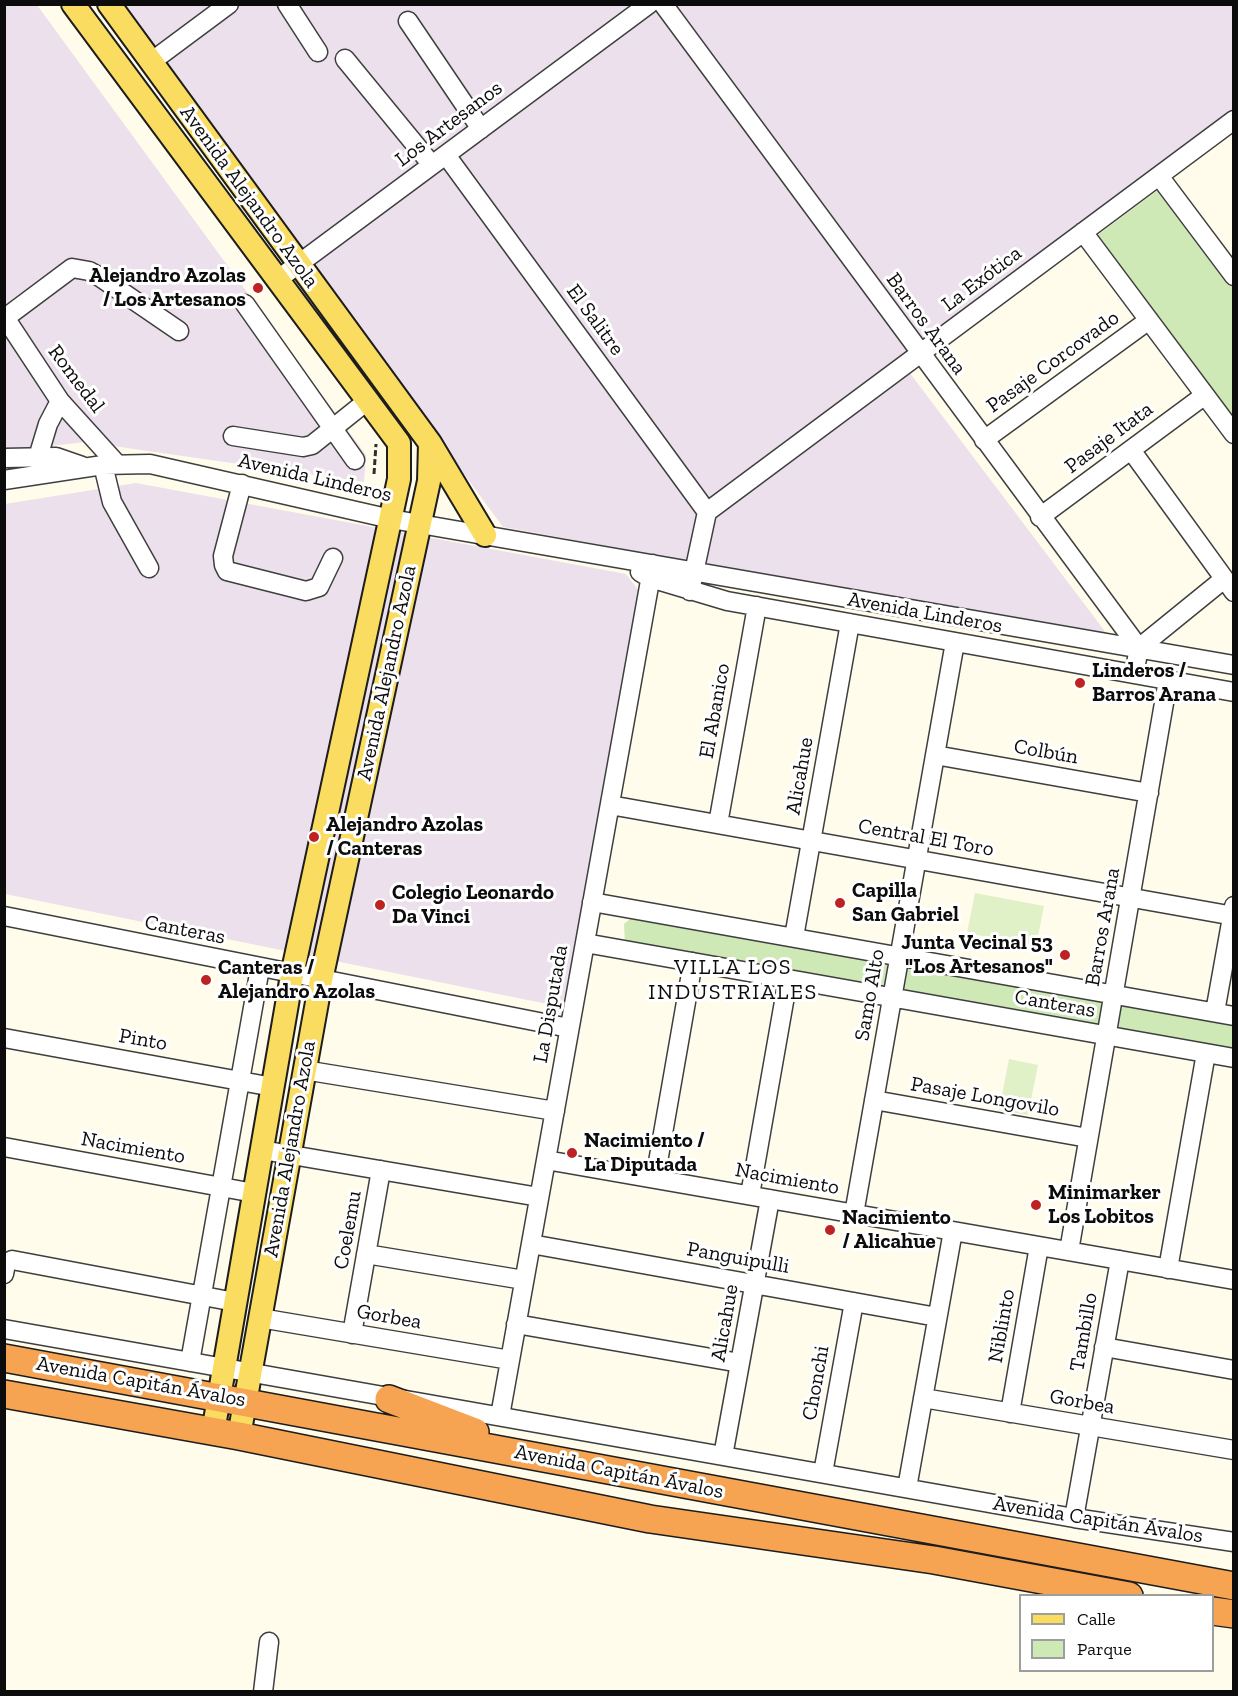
<!DOCTYPE html>
<meta charset="utf-8">
<style>
body{margin:0}
#map{position:relative;width:1238px;height:1696px;overflow:hidden;background:#fffceb;font-family:"Zilla Slab",serif}
canvas{display:block}
.frame{position:absolute;inset:0;border:6px solid #0c0c0c;pointer-events:none}
.legend{position:absolute;left:1019px;top:1594px;width:195px;height:78px;box-sizing:border-box;background:#fff;border:2px solid #9e9e9e;margin:0;padding:8px 10px;list-style:none;font-size:18px;color:#0c0c0c}
.legend li{display:flex;align-items:center;gap:12px;height:30px}
.legend b{width:30px;border:2px solid #9e9e9e}
</style>
<div id="map">
<canvas width="1238" height="1696"></canvas>
<div class="frame"></div>
<ul class="legend">
<li><b style="height:8px;background:#fadc60"></b>Calle</li>
<li><b style="height:16px;background:#cee9b5"></b>Parque</li>
</ul>
</div>
<script>
const ctx = document.querySelector('canvas').getContext('2d');
ctx.lineJoin = 'round';
function fillPath(path, color) { ctx.fillStyle = color; ctx.fill(path, 'evenodd'); }
function strokePath(path, color, width, dash) { ctx.strokeStyle = color; ctx.lineWidth = width; ctx.lineCap = dash ? 'butt' : 'round'; ctx.setLineDash(dash || []); ctx.stroke(path); }
function drawText(font, color, halo, rows, align = 'center') {
  ctx.font = font + ' "Zilla Slab",serif'; ctx.lineWidth = 6; ctx.setLineDash([]); ctx.textBaseline = 'middle'; ctx.strokeStyle = halo; ctx.fillStyle = color; for (const [text, x, y, turn = 0] of rows) {
    ctx.save(); ctx.translate(x, y); ctx.rotate((+turn || 0) * Math.PI / 180); ctx.textAlign = isNaN(turn) ? turn : align; if (halo) ctx.strokeText(text, 0, 0); ctx.fillText(text, 0, 0); ctx.restore();
  }
}
const industrial = new Path2D(`
 M4 5H37L366 455 364 482 85 442 5 451Z
 M123 5H1233V113L903 364 1110 638 503 527 332 295Z
 M136 483 626 574 649 604 562 1007 5 894V504Z`);
const green = new Path2D(`
 M1161 188 1233 286V424L1095 237Z
 M630 919 1233 1022V1050L625 944 624 924Z`);
const pitch = new Path2D(`
 M975 893 1044 906 1036 946 967 933Z
 M1009 1059 1038 1065 1028 1115 999 1110Z`);
const path = new Path2D(`
 M374 474 376 444`);
const minor = new Path2D(`
 M287 4 318 52
 M663 4 1139 648 1134 674
 M408 21 481 129
 M345 59 432 165
 M151 62 229 4
 M446 155 707 512
 M1159 176 1234 276
 M1083 232 1234 434
 M277 280 649 4
 M245 304 355 460
 M4 316 60 401 117 464
 M5 318 72 268 89 271 100 277 179 331
 M233 436 303 447 312 445 367 401
 M984 440 1149 320
 M1131 450 1234 592
 M38 457 48 424 60 401
 M4 458 56 457 82 466
 M103 465 112 502 149 568
 M4 480 103 465 150 464 391 519 1234 665
 M242 484 223 556 224 565 227 571 306 591 319 587 333 558
 M1040 517 1205 395
 M640 572 650 578 727 601 1234 692
 M690 591 707 512 1234 120
 M1139 648 1224 579
 M935 755 1149 793
 M610 805 1234 916
 M718 824 757 606
 M592 902 1234 1016
 M4 916 569 1028
 M794 937 850 623
 M585 943 1234 1058
 M1215 1012 1234 906
 M4 1038 273 1087
 M304 1070 555 1111
 M874 1100 1088 1138
 M4 1147 254 1193
 M262 1150 539 1197
 M546 1160 1234 1280
 M655 1179 693 962
 M750 1195 788 979
 M854 1214 955 642
 M531 1244 937 1317
 M1069 1251 1168 680
 M366 1254 524 1280
 M1168 1269 1206 1053
 M4 1274 6 1264 12 1260 235 1302
 M260 1318 510 1360
 M516 1324 740 1363
 M4 1329 1074 1518 1234 1542
 M352 1334 381 1170
 M1104 1347 1234 1370
 M190 1362 260 968
 M923 1398 1234 1450
 M1010 1413 1039 1246
 M500 1416 653 564
 M723 1456 770 1199
 M823 1473 854 1302
 M907 1488 953 1231
 M1074 1518 1120 1260
 M263 1692 269 1642`);
const major = new Path2D(`
 M73 4 399 443V479L292 975 213 1432
 M109 4 430 443 485 535
 M239 1436 321 980 429 481 430 443`);
const highway = new Path2D(`
 M4 1358 1234 1586
 M4 1394 239 1436 650 1519 934 1560 1129 1596
 M389 1399 475 1432
 M1212 1611 1234 1614`);
const markers = [
 [258,288,6,"#bd2323"],
 [1080,683,6,"#bd2323"],
 [314,837,6,"#bd2323"],
 [840,903,6,"#bd2323"],
 [380,905,6,"#bd2323"],
 [1065,955,6,"#bd2323"],
 [206,980,6,"#bd2323"],
 [572,1153,6,"#bd2323"],
 [1036,1205,6,"#bd2323"],
 [830,1230,6,"#bd2323"]
];
const streetNames = [
 ["Los Artesanos",449,124,-37],
 ["Avenida Alejandro Azola",249,197,54],
 ["La Exótica",982,279,-37],
 ["El Salitre",595,320,54],
 ["Barros Arana",926,324,54],
 ["Pasaje Corcovado",1053,362,-36],
 ["Romedal",76,379,53],
 ["Pasaje Itata",1109,438,-37],
 ["Avenida Linderos",315,478,13],
 ["Avenida Linderos",925,613,10],
 ["Avenida Alejandro Azola",387,673,-78],
 ["El Abanico",715,711,-80],
 ["Colbún",1046,752,10],
 ["Alicahue",800,776,-80],
 ["Central El Toro",926,838,10],
 ["Barros Arana",1103,927,-80],
 ["Canteras",185,930,11],
 ["Samo Alto",870,995,-80],
 ["La Disputada",551,1004,-80],
 ["Canteras",1055,1004,10],
 ["Pinto",143,1040,10],
 ["Pasaje Longovilo",985,1097,10],
 ["Nacimiento",133,1148,10],
 ["Avenida Alejandro Azola",290,1149,-80],
 ["Nacimiento",787,1179,10],
 ["Coelemu",348,1230,-80],
 ["Panguipulli",738,1258,10],
 ["Gorbea",389,1317,10],
 ["Alicahue",725,1323,-80],
 ["Niblinto",1002,1326,-80],
 ["Tambillo",1084,1332,-80],
 ["Avenida Capitán Ávalos",141,1382,10],
 ["Chonchi",816,1383,-80],
 ["Gorbea",1082,1402,10],
 ["Avenida Capitán Ávalos",619,1472,11],
 ["Avenida Capitán Ávalos",1098,1520,9]
];
const poiNames = [
 ["Alejandro Azolas",246,276,"right"],
 ["/ Los Artesanos",246,300,"right"],
 ["Linderos /",1092,671],
 ["Barros Arana",1092,695],
 ["Alejandro Azolas",326,825],
 ["/ Canteras",326,849],
 ["Capilla",852,891],
 ["San Gabriel",852,915],
 ["Colegio Leonardo",392,893],
 ["Da Vinci",392,917],
 ["Junta Vecinal 53",1053,943,"right"],
 ["\"Los Artesanos\"",1053,967,"right"],
 ["Canteras /",218,968],
 ["Alejandro Azolas",218,992],
 ["Nacimiento /",584,1141],
 ["La Diputada",584,1165],
 ["Minimarker",1048,1193],
 ["Los Lobitos",1048,1217],
 ["Nacimiento",842,1218],
 ["/ Alicahue",842,1242]
];
const neighbourhoodNames = [
 ["VILLA LOS",733,968],
 ["INDUSTRIALES",733,993]
];
fillPath(industrial, '#ebe0eb');
fillPath(green, '#cee9b5');
fillPath(pitch, '#e0f0c7');
strokePath(minor, '#3f3f3f', 21);
strokePath(major, '#1d1d1d', 26);
strokePath(highway, '#1d1d1d', 30);
strokePath(path, '#2e2e2e', 3, [6, 3]);
strokePath(minor, '#fff', 18);
strokePath(major, '#fadc60', 22);
strokePath(highway, '#f6a452', 27);
for (const [x, y, r, color] of markers) { const dot = new Path2D(); dot.arc(x, y, r, 0, 2 * Math.PI); ctx.fillStyle = color; ctx.fill(dot); strokePath(dot, '#fff', 2); }
drawText('21px', '#0c0c0c', '#fff', streetNames);
drawText('bold 21px', '#0c0c0c', '#fff', poiNames, 'left');
ctx.letterSpacing = '1.5px';
drawText('22px', '#0c0c0c', '#fff', neighbourhoodNames);
ctx.letterSpacing = '0px';
</script>
